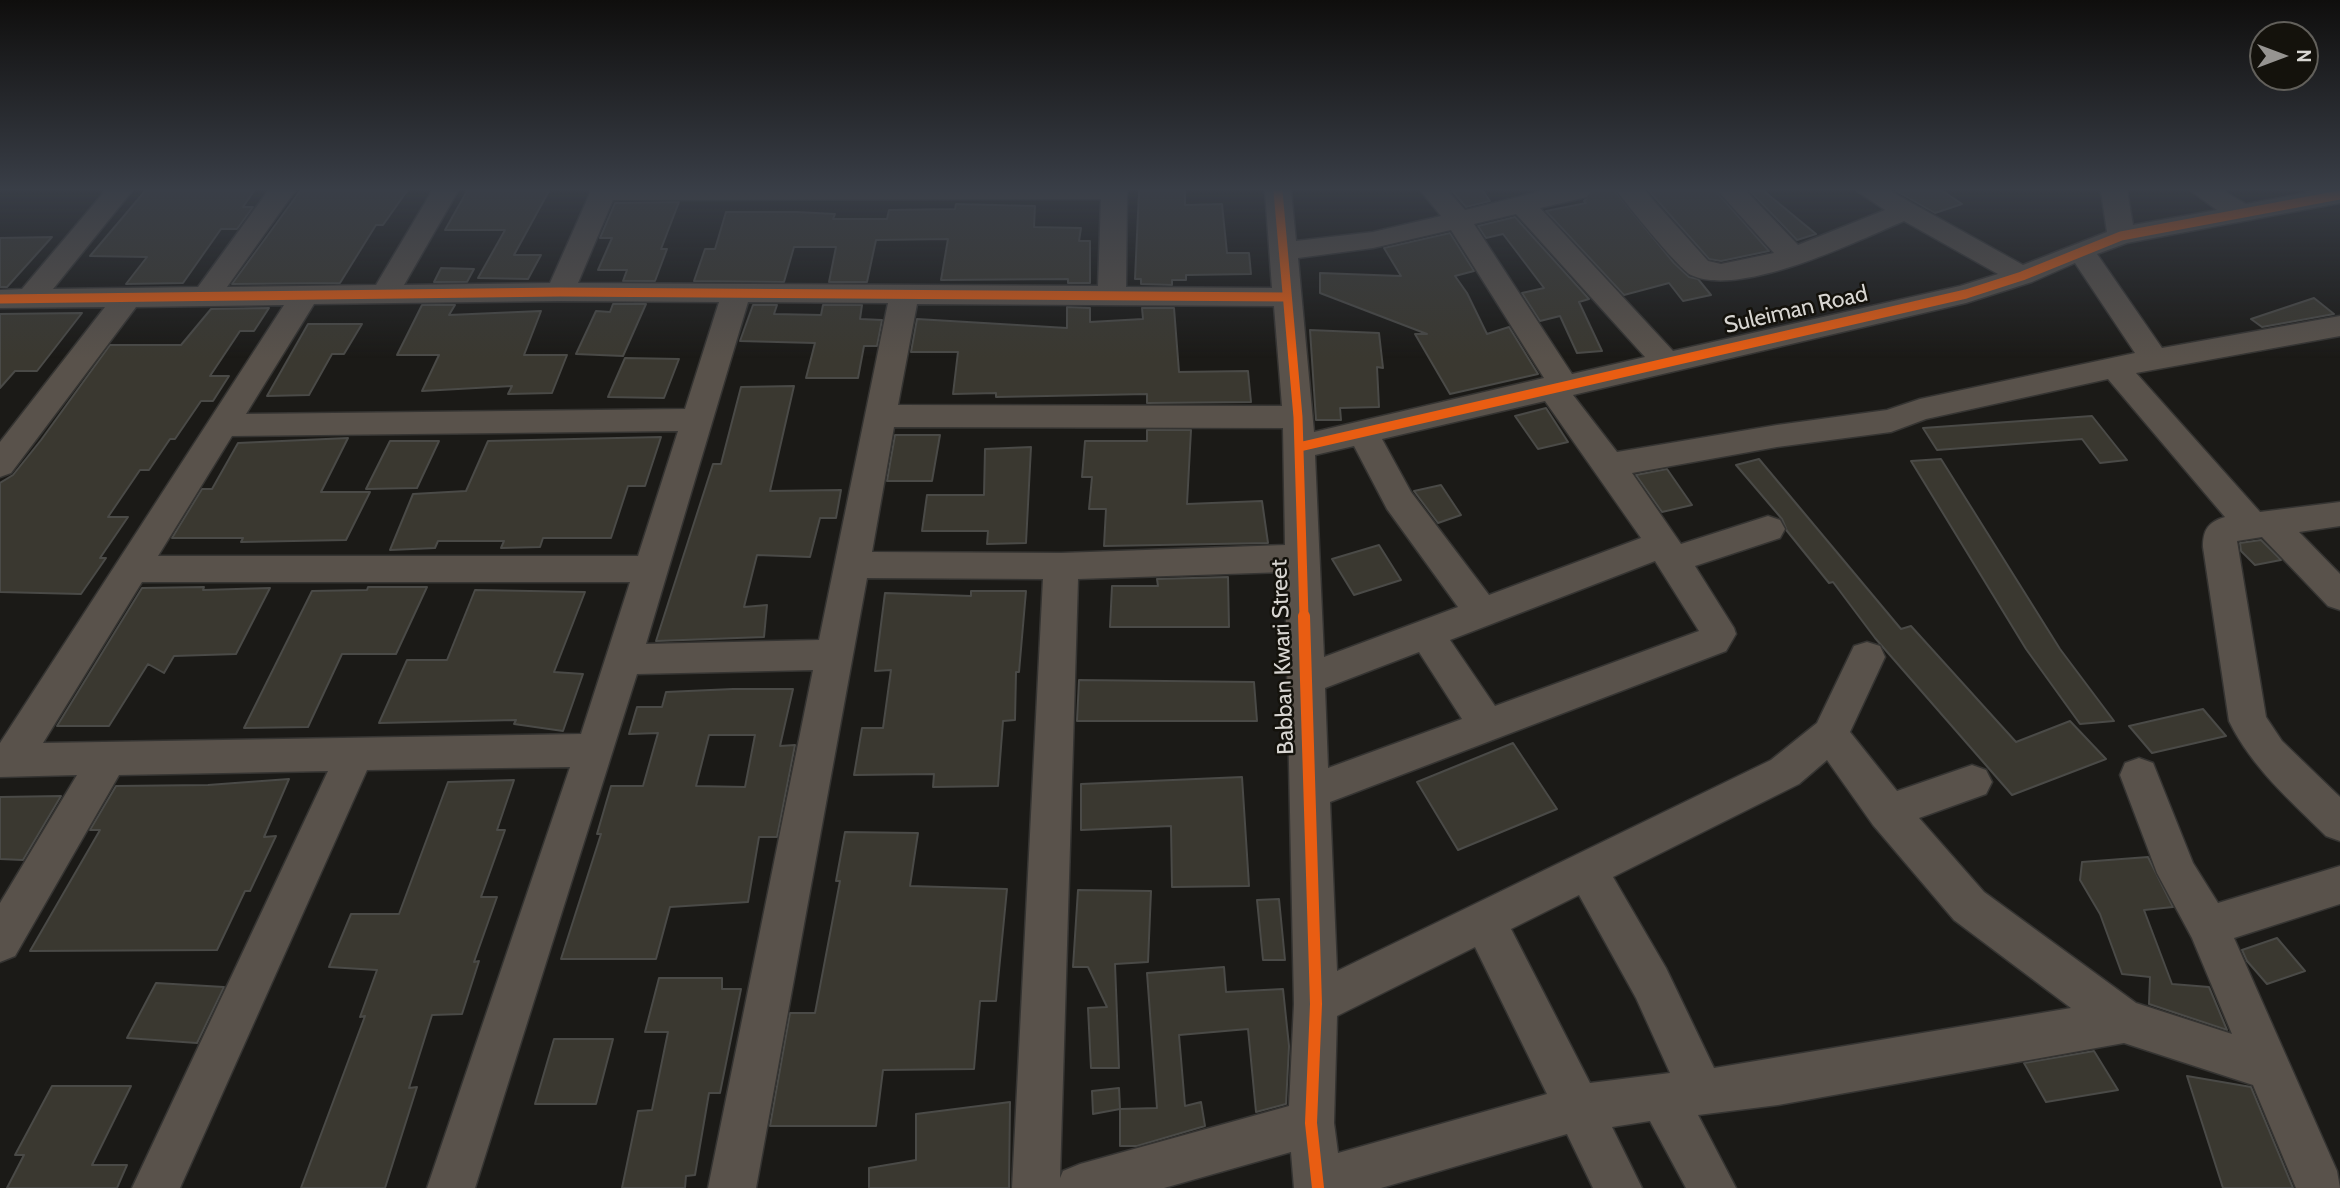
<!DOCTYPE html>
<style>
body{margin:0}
#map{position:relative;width:2340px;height:1188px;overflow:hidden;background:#1b1a17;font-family:Cabin,sans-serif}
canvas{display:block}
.north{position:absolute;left:2249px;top:21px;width:70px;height:70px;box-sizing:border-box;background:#14120c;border:2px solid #62605b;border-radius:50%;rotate:90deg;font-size:19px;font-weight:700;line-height:28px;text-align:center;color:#d8d6d2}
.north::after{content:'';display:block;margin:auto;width:24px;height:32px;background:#969491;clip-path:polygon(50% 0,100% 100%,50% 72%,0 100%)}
</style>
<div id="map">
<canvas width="2340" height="1188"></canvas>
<div class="north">N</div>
</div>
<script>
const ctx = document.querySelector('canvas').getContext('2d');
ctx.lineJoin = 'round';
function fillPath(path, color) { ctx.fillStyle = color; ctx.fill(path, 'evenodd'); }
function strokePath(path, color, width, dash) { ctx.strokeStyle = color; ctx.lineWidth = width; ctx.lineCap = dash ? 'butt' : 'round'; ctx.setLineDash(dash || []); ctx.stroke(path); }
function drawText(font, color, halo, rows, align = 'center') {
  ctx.font = font + ' Cabin,sans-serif'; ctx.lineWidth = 5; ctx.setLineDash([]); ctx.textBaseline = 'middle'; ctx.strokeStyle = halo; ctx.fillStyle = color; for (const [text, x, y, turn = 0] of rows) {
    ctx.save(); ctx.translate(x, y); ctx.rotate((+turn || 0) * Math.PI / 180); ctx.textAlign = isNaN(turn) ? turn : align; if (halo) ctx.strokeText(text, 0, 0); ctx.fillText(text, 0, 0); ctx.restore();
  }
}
const building = new Path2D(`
 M145 191H254L243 207H253L237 229H221L183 283 126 284 147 257 90 256Z
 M300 191H407L383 225H376L340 283 232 284Z
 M467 191H549L514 255H541L528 279 478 278 505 230H445Z
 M1139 191H1185V205L1222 204 1227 253H1249L1251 274 1186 275V280H1172V285L1141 284V279H1135Z
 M1452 191H1483L1490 201 1466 207Z
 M1593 191H1615L1674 263 1689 277 1698 279 1711 295 1683 301 1669 283 1624 295 1546 211 1586 203 1584 201Z
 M1649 191H1716L1769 251 1721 261 1709 259Z
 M1750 191H1764L1816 234 1797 240Z
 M1896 191H1943L1962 204 1935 213Z
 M679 202 661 249H667L655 281H623L627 270H598L612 238H600L615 203Z
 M956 204 1035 206 1034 227 1081 228 1079 241H1090V283H1068V279L941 280 948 239 876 240 867 282H829L836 247H794L784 282 694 281 705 249H715L726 212H797L835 214 833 219H887L889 210 955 209Z
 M1515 217 1589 299 1579 302 1602 351 1577 353 1560 316 1540 321 1522 293 1544 288 1503 234 1486 238 1478 226Z
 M1450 233 1474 271 1455 276 1467 293 1487 334 1509 327 1538 374 1450 394 1415 334H1427L1320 293V273L1401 276 1384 248Z
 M52 237 7 287H0V238Z
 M441 268 474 269 467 282H434Z
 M2314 298 2334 314 2262 327 2251 319Z
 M613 304H646L623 356 576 354 596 311 610 312Z
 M422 305H455L449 315 541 311 524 355H567L552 393 508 394 512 386 422 391 439 355H397Z
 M753 305H777L774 314 821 315 823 305H862L860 319 882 320 877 346H864L858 378H806L815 343 740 341Z
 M1067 307 1090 308V322L1143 319 1142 308H1174L1179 372 1248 371 1251 402 1147 403V394L996 397V393L953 394 958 352H911L917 319 1067 328Z
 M269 308 254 331H240L210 376H229L213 401H201L175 439H170L149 470H140L108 517H128L100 558H106L81 594 0 592V483L13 475 41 440 110 345H181L211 309Z
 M82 313 37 371H15L0 388V314Z
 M308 324H362L344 354H332L309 395 267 396Z
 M1310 330 1379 333 1383 368 1377 367 1379 407 1340 408 1341 420H1316Z
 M625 358 679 359 664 398 608 397Z
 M794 386 770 491 841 490 836 518H820L810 557 757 555 744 607 767 605 764 637 656 641 713 464H721L741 387Z
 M1546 408 1568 442 1538 449 1515 416Z
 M2092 416 2127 460 2100 463 2082 439 1937 450 1923 428Z
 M1147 430H1191L1187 504 1262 501 1268 543 1104 546 1106 509H1089L1092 477H1082L1085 441H1147Z
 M895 435H940L932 481H887Z
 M661 437 645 486H628L611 538H543L540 547 501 548 504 541H438L435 548 390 550 413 494 466 491 488 441Z
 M348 438 321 492H370L346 540 241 542 243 538H172L202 489H212L238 443Z
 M390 441H439L417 488 366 489Z
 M1031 447 1026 543 987 544 988 531H922L927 495H984L985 449Z
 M1759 459 1901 629 1911 626 2016 742 2070 721 2106 759 2012 795 1875 638 1833 582 1829 583 1787 531 1782 519 1736 465Z
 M1941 459 2060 649 2114 721 2080 724 2026 649 1911 461Z
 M1667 469 1692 505 1662 512 1636 475Z
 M1441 485 1461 515 1438 523 1414 491Z
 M2261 540 2281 560 2255 565 2241 551 2240 543Z
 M1379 545 1401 580 1354 595 1332 559Z
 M1228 577 1229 627H1110L1112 586H1158L1157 579Z
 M204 587 203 590 270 588 236 654 174 656 164 673 148 664 109 726H57L142 588Z
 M368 587H427L396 654H342L308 727 244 728 312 591 367 590Z
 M475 590 585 592 554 672 583 674 563 731 514 724 516 720 379 723 407 660H447Z
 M971 591H1026L1019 672H1016L1015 720 1003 721 998 786 933 787 934 774 854 775 862 728H883L891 670 875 671 885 593 971 596Z
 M1079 680 1254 682 1257 721H1077Z
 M733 689H793L780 746 795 745 777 837H759L748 902 670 907 656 959H561L601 834H597L611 786H643L658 733 629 734 637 707H662L666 692ZM709 735H755L745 787 696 786Z
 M2203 709 2226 736 2152 753 2129 726Z
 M1513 743 1557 809 1458 850 1417 782Z
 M1242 777 1249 886 1172 887 1171 826 1081 830V784Z
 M289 779 264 837 276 836 250 891H245L217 950 30 951 100 830H90L116 786 208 785Z
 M514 780 497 830H505L481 897H497L474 962 479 961 462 1014 432 1015 409 1088 417 1087 385 1188H301L365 1016 360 1017 377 970 329 967 351 914H399L448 782Z
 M61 796 23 860 0 859V797Z
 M845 832 918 833 910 886 1007 889 996 1001H980L974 1069 883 1070 876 1126H770L790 1013H815L840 881H836Z
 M2148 857 2173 907 2144 910 2172 984 2209 987 2227 1030 2149 1004 2150 977 2122 974 2100 914 2080 880 2082 862Z
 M1078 890 1151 891 1148 962 1115 964 1119 1068H1091L1088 1008 1107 1007 1088 967H1073Z
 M1279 899 1285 960H1263L1257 900Z
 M2277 938 2305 971 2267 984 2247 961 2242 950Z
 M1224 967 1226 992 1283 989 1289 1046 1286 1104 1256 1112 1248 1029 1179 1035 1185 1106 1201 1102 1205 1126 1137 1146H1120V1109L1157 1108 1147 973Z
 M659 978H722V989H741L720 1093H709L695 1175 686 1176 685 1188H622L638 1111 652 1110 668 1032H645Z
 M156 983 224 987 197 1043 127 1038Z
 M554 1039H613L596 1104H535Z
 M2094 1051 2118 1090 2046 1102 2024 1063Z
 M2187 1076 2251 1087 2293 1188H2223Z
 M52 1086H131L92 1165H127L117 1188H7L24 1155H15Z
 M1119 1088 1120 1109 1093 1114 1092 1091Z
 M1010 1102 1009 1188H869V1168L916 1160V1114Z`);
const minor = new Path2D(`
 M105 191H132L53 289 198 287 268 191H295L227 287 376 285 432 191H458L404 285 550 283 591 191H1127L1126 287 1272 288 1265 191H1291L1296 241 1373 232 1441 216 1421 191H1448L1465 210 1543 191H1591L1587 197 1540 208 1673 351 1960 286 1998 274 1904 221C1855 242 1741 298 1691 275 1679 269 1627 205 1617 191H1645L1708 261 1721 264 1774 253 1718 191H1746L1798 245 1885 210 1857 191H1890L2023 265 2107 232 2101 191H2127L2133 225 2217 210 2191 191H2223L2246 204 2317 191H2340V203L2127 243 2097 254 2162 348 2340 316V336L2136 373 2260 512 2340 502V526L2299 532 2340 574V610L2328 606 2262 537 2237 541 2266 717 2282 741 2340 797V841L2326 836C2290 800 2252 768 2229 721L2203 547C2203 530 2208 522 2225 517L2108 379 1926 419 1891 432 1777 447 1632 473 1681 544 1768 516 1780 520 1785 529 1780 538 1695 566 1734 628 1736 634 1726 651 1330 802 1337 971 1771 760 1817 723 1854 646 1867 642 1880 646 1885 657 1850 732 1897 791 1972 765 1986 770 1992 782 1986 794 1919 818 1984 892 2136 1003 2232 1034 2192 938 2157 873 2120 775 2125 763 2139 758 2153 763 2193 863 2218 903 2340 866V904L2234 938 2337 1171 2340 1188H2296L2253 1085 2124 1043 1778 1105 1698 1115 1736 1188H1686L1650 1121 1612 1127 1642 1188H1593L1567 1134 1381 1188H1294L1291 1152 1164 1188H1012L1043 579 867 578 756 1188H708L813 670 637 674 475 1188H427L570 767 367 770 180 1188H132L328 771 119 775 15 956 0 962V903L77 775 0 777V743L284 305 136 307 11 473 0 477V442L105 307 0 308V290L22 289ZM1101 199 1098 286 578 283 613 200ZM1516 214 1645 357 1572 374 1474 224ZM1451 230 1544 378 1314 432 1298 258 1373 248ZM2075 263 2135 353 1920 399 1887 410 1777 425 1617 452 1573 395 1966 303 2032 282ZM560 301 719 302 685 409 246 414 314 304ZM748 302 888 303 819 640 646 644ZM917 304 1274 306 1282 406 898 405ZM1545 401 1641 538 1489 595 1411 492 1382 439ZM894 427 1283 428 1285 545 1061 553 872 552ZM678 431 638 556H158L232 436ZM1354 446 1387 509 1458 607 1324 657 1315 455ZM1655 561 1699 631 1495 706 1450 640ZM1285 572 1294 1004 1289 1106 1080 1164 1063 1171 1060 1178 1078 579ZM142 582H630L581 734 43 743ZM1419 652 1462 719 1328 768 1325 688ZM1827 760 1873 825 1954 920 2071 1008 1714 1068 1666 968 1613 877 1799 784ZM1579 895 1636 998 1670 1073 1590 1083 1511 929ZM1475 947 1547 1094 1338 1153 1334 1123 1337 1016Z`);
const cyclewayFar1 = new Path2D(`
 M1278 191 1298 417 1304 617
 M0 299 560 292 1287 297
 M1299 447 1966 294 2022 276 2121 236 2340 195`);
const cycleway = new Path2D(`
 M1304 616 1316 1004 1311 1123 1318 1188`);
const streetNames = [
 ["Suleiman Road",1796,310,-13],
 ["Babban Kwari Street",1283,657,-92]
];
fillPath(building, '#3a3830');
strokePath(building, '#4a4a47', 2);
strokePath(minor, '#353432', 3);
fillPath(minor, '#59524b');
strokePath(cyclewayFar1, '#e95d12', 9);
strokePath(cycleway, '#e95d12', 12);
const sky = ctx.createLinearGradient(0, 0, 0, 358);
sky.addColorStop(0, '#0f0e0d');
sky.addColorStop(0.53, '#393e47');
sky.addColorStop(1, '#393e4700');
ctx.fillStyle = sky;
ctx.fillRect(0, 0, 2340, 358);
drawText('23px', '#d8d6d2', '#14120c', streetNames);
</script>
